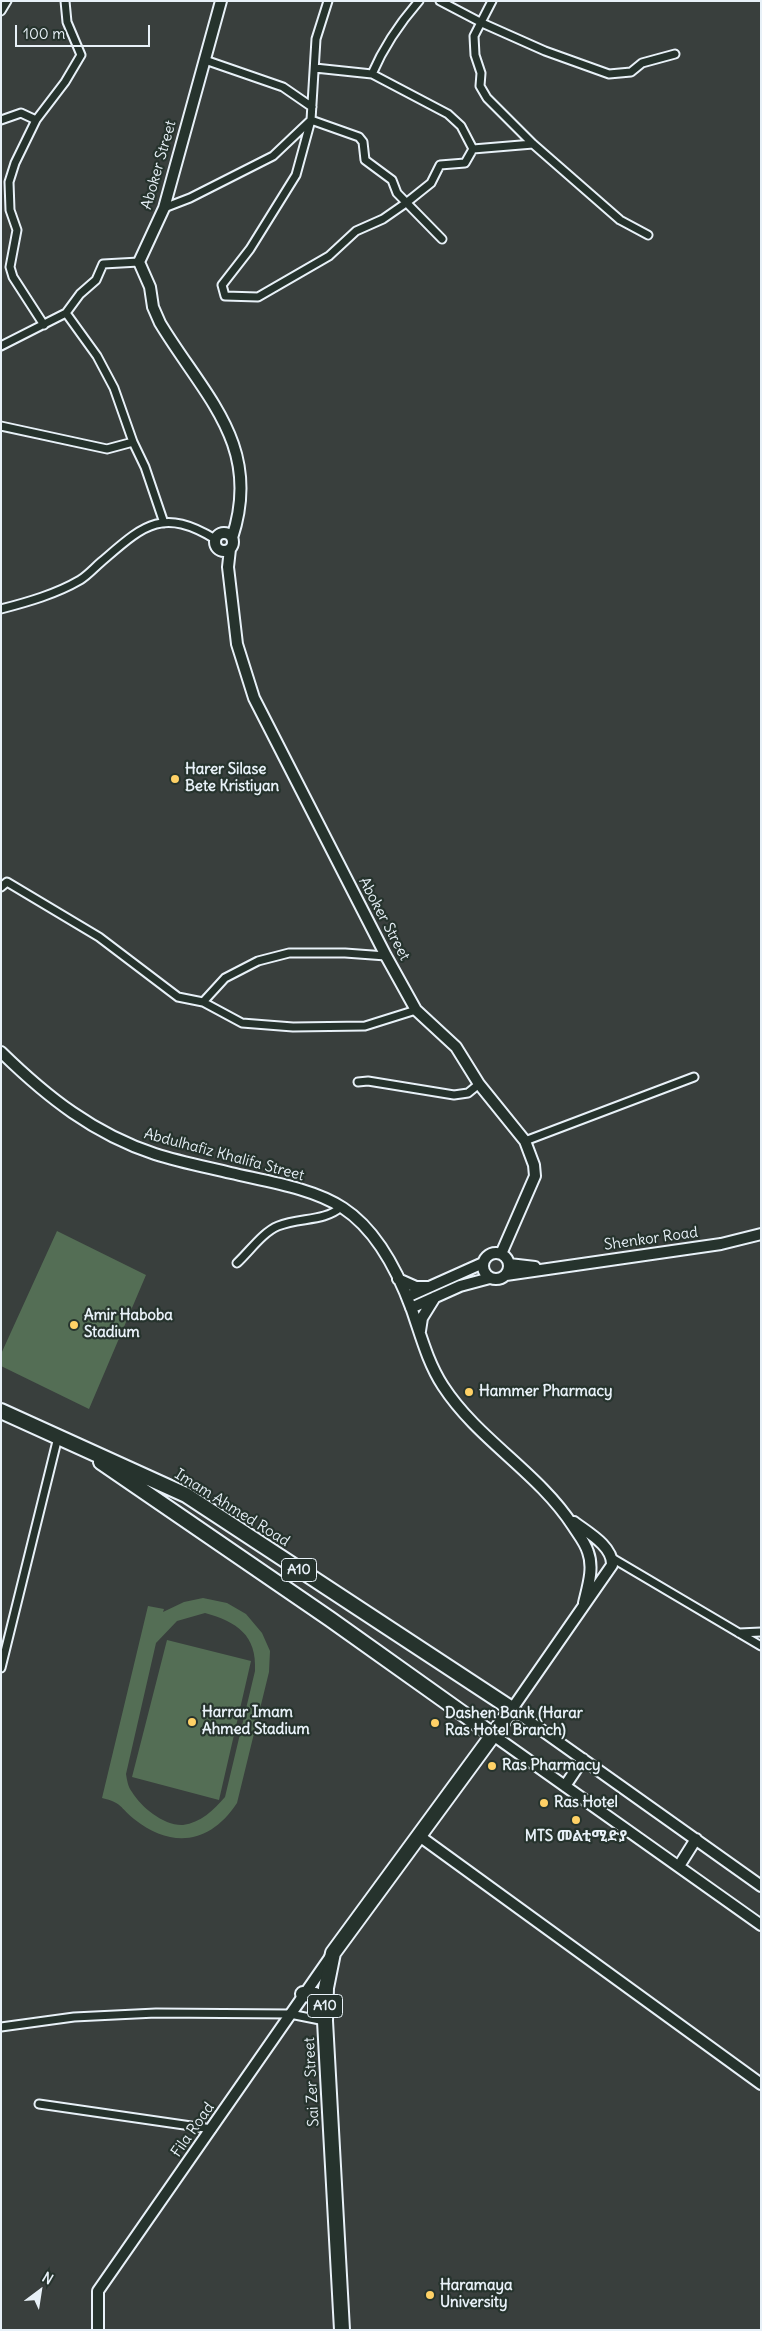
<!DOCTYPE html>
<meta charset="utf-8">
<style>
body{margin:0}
#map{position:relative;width:762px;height:2331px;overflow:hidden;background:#393f3d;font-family:Delius,sans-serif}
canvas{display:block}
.frame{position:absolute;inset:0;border:2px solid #e8f1f8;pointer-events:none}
.north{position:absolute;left:15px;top:2266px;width:50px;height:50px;-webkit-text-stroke:4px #26332d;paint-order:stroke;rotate:31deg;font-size:14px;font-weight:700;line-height:20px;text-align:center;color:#e8f1f8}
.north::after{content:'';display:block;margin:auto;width:18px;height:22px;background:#e8f1f8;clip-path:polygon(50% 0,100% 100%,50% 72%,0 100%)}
.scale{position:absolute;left:15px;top:25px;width:135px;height:22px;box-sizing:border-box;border:2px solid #e8f1f8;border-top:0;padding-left:6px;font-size:15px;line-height:18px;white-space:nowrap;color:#e8f1f8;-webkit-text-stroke:4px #26332d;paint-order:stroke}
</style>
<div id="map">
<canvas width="762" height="2331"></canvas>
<div class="frame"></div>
<div class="north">N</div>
<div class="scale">100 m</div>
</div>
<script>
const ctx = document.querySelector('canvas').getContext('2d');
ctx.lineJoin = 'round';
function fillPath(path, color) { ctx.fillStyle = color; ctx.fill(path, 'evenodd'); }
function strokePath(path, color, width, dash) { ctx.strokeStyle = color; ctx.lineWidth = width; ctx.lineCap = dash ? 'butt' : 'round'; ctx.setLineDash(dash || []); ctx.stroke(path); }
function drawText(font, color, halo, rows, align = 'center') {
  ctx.font = font + ' Delius,"Noto Sans Ethiopic",sans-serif'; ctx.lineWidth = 4.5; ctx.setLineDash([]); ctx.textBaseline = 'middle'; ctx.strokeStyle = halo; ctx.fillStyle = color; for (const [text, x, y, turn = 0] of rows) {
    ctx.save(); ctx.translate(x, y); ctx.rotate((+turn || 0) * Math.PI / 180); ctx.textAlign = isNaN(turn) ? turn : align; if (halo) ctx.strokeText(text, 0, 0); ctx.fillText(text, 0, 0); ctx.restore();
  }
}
const green = new Path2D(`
 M57 1231 146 1275 89 1409 1 1366V1354Z
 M203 1598 227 1603 246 1614 262 1633 270 1651 269 1672 237 1803C210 1844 172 1849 134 1819 119 1807 123 1803 102 1798L148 1606 164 1609 163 1612 184 1602ZM205 1613C237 1622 257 1635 255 1671L225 1797C214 1810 200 1823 183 1825 164 1826 141 1807 132 1792 128 1787 127 1780 126 1774L156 1643 177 1621Z
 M167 1640 251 1661 219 1800 132 1777Z`);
const street = new Path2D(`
 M440 1 482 23 545 51 609 74 631 72 642 63 675 54
 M492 1 474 36 475 55 481 73 480 86 487 98 533 144 620 220 648 235
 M1 11 7 1
 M205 60 283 87 312 107
 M315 68 372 74 448 114 461 126 473 149
 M372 74C384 46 399 24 419 1
 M1 120 21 113 36 120
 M473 149 533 144
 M164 208 190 198 273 156 311 120 316 39 328 1
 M442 239 397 193 392 180 365 160 363 142 359 137 311 120 296 175 250 249 222 285 225 296 258 297 329 256 356 231 383 219 406 203 431 183 440 165 465 163 473 149
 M66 313 97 356 114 388 133 442
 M44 325 13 277 10 267 17 230 10 210 9 182 15 163 36 120 65 82 81 55 67 22 65 1
 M1 346 66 313 80 294 96 280 103 264 139 262
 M1 426 107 449 133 442 145 467 164 523
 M1 609C28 602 56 594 80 580 88 575 94 568 101 562 142 527 161 506 215 539
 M1 887 7 882 99 937 178 997 203 1002
 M386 956 345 953H289L258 961 225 978 203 1002 242 1023 293 1027 365 1026 416 1010
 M358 1082 368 1081 454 1095 468 1093 479 1084
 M525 1141 694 1077
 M237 1263C249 1252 263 1232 278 1226 300 1217 324 1222 341 1207
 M612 1558 761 1646
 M739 1633 761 1632
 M1 1668 58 1437
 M1 2027 74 2017 156 2013 290 2014 325 2021
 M39 2104 212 2129`);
const secondary = new Path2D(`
 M221 1 164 208 139 262 150 287 153 307 160 323C204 396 263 445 232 538
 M215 542a9 9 0 1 1 18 0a9 9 0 1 1-18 0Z
 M230 549 228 567 237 644 254 698 386 956 416 1010 456 1047 479 1084 525 1141 534 1165 535 1176 501 1254
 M1 1052C47 1097 94 1134 155 1154 180 1162 206 1167 231 1173 265 1181 313 1188 343 1208 377 1230 398 1272 412 1310 421 1336 428 1363 443 1386 478 1440 538 1472 573 1526 578 1534 585 1542 588 1552 594 1568 588 1586 584 1603
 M483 1266a13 13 0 1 1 26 0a13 13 0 1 1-26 0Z
 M509 1264 535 1267
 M506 1275 721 1244 761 1234
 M398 1279 416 1287H428
 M407 1297 483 1263
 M411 1308 460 1286 490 1278
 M420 1331 422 1318 435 1297
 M574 1522C587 1532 613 1546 612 1565L512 1709 761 1886
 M493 1735 761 1925
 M565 1786 583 1759
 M418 1835 761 2084
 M679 1866 696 1839
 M98 2330V2291L331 1956`);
const highway = new Path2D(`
 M1 1411 186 1495 512 1709 333 1953 326 1988 325 2021 342 2330
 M101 1462 330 1619 493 1735
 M303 1994 315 1995 325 2001`);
const markers = [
 [175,779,5,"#ffd166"],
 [74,1325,5,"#ffd166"],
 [469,1392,5,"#ffd166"],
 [192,1722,5,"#ffd166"],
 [435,1723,5,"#ffd166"],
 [492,1766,5,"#ffd166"],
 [544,1803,5,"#ffd166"],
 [576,1820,5,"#ffd166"],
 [430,2295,5,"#ffd166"]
];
const shields = [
 [299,1570,35],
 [325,2006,35]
];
const shieldNames = [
 ["A10",299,1570],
 ["A10",325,2006]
];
const streetNames = [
 ["Aboker Street",159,165,-74],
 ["Aboker Street",384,919,62],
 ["Abdulhafiz Khalifa Street",224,1155,15],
 ["Shenkor Road",651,1239,-8],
 ["Imam Ahmed Road",232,1508,32],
 ["Sai Zer Street",312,2082,-93],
 ["Fila Road",193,2130,-55]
];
const poiNames = [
 ["Harer Silase",185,770],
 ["Bete Kristiyan",185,787],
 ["Amir Haboba",84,1316],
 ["Stadium",84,1333],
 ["Hammer Pharmacy",479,1392],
 ["Harrar Imam",202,1713],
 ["Ahmed Stadium",202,1730],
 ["Dashen Bank (Harar",445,1714],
 ["Ras Hotel Branch)",445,1731],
 ["Ras Pharmacy",502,1766],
 ["Ras Hotel",554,1803],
 ["MTS መልቲሚድያ",576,1837,"center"],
 ["Haramaya",440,2286],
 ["University",440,2303]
];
fillPath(green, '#546e55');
strokePath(street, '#e8f1f8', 11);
strokePath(secondary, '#e8f1f8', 14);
strokePath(highway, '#e8f1f8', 18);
strokePath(street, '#26332d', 7);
strokePath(secondary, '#26332d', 10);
strokePath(highway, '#26332d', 14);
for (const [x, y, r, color] of markers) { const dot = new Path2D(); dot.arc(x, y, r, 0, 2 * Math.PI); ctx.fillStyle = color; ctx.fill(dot); strokePath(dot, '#26332d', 2); }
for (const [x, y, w] of shields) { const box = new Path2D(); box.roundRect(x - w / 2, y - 11.5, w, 23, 4); ctx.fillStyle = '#26332d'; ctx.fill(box); strokePath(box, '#e8f1f8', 1); }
drawText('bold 14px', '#e8f1f8', null, shieldNames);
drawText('15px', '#e8f1f8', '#26332d', streetNames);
drawText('bold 15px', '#e8f1f8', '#26332d', poiNames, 'left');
</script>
